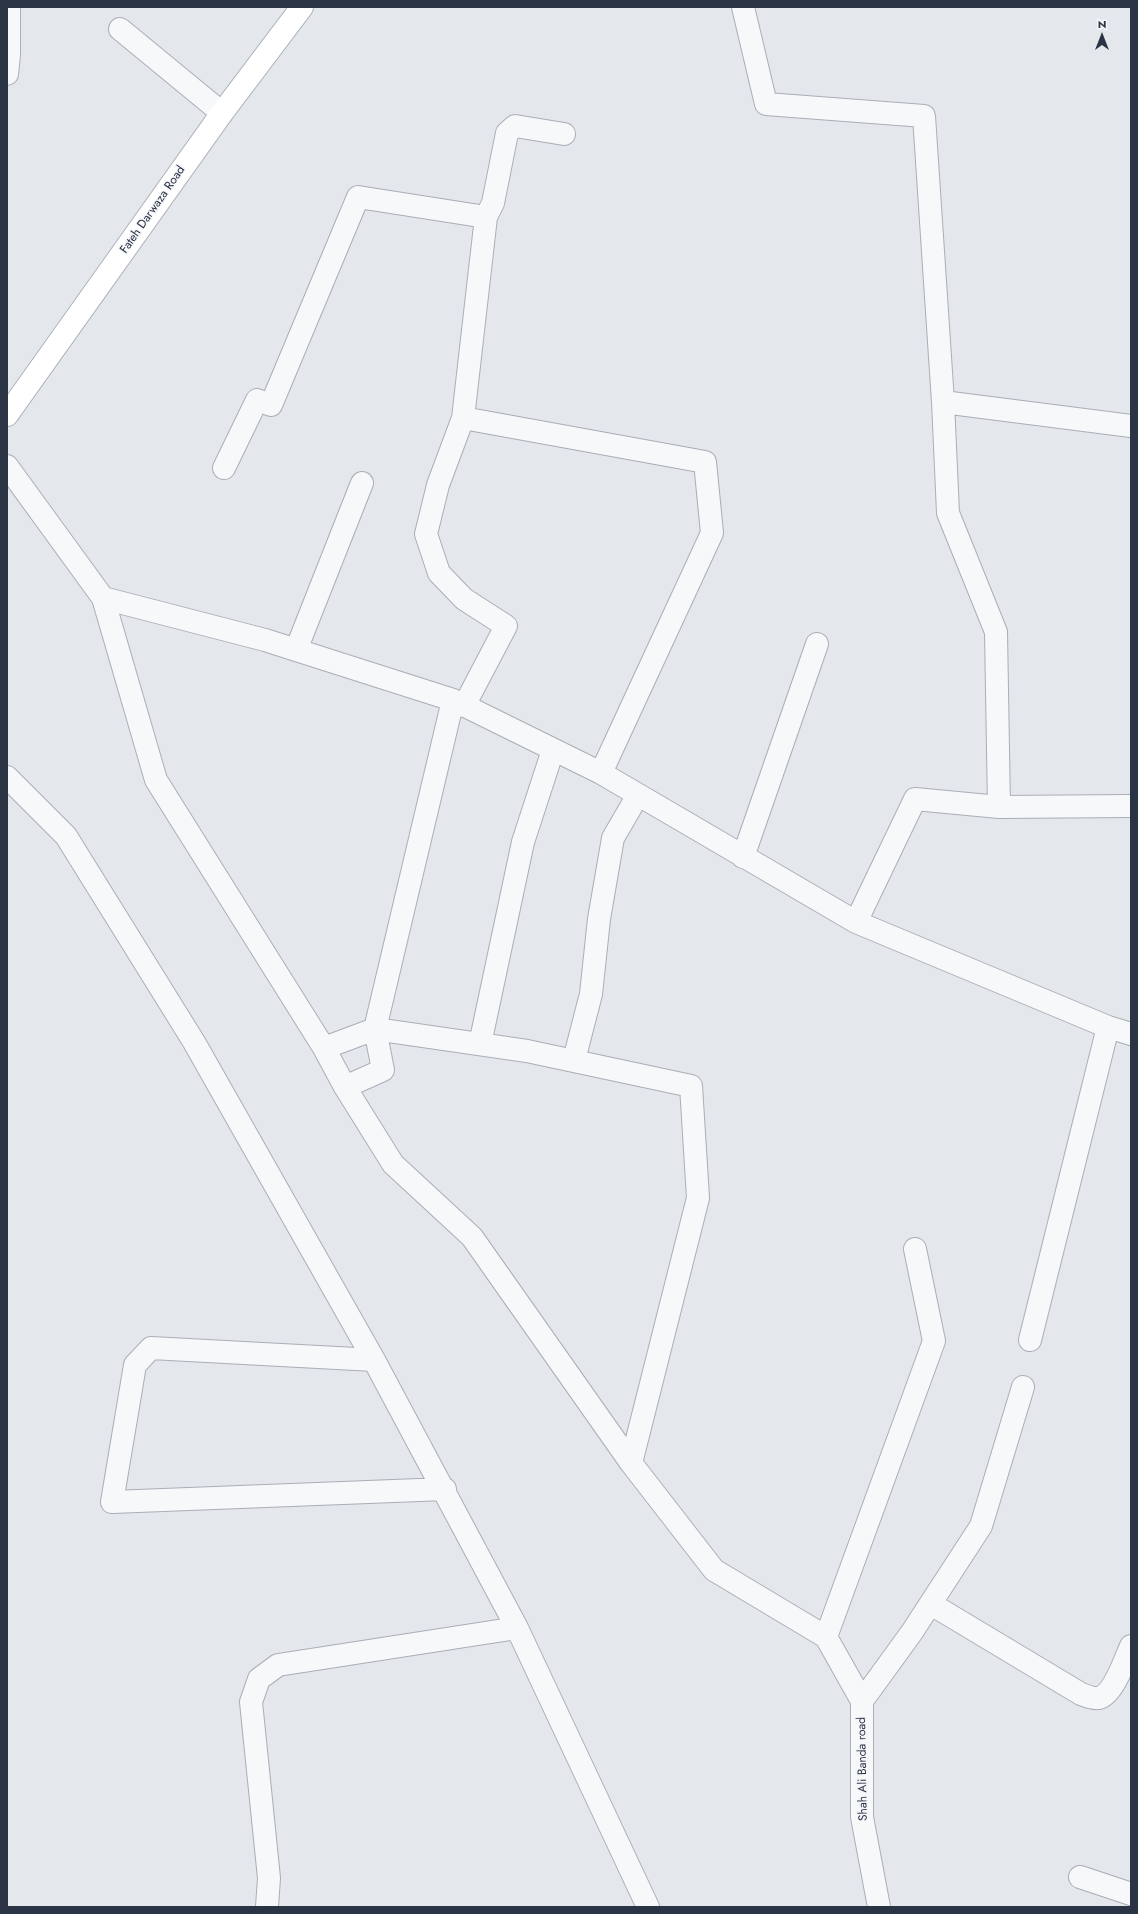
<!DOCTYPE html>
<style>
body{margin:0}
#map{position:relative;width:1138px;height:1914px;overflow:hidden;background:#e4e7ec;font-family:Jost,sans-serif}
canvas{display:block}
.frame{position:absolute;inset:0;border:8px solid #2b3445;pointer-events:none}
.north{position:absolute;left:1082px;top:16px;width:40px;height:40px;-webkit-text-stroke:3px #f4f6f9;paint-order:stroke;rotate:0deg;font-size:11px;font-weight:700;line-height:16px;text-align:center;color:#2b3445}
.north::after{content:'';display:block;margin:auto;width:14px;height:18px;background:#2b3445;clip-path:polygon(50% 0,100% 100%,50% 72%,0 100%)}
</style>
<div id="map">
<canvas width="1138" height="1914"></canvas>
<div class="frame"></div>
<div class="north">N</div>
</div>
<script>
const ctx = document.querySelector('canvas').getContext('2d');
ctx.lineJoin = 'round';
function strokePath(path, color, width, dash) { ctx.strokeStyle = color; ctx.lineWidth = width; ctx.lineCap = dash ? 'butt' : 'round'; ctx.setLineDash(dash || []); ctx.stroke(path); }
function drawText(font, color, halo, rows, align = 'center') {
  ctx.font = font + ' Jost,sans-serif'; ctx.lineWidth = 3; ctx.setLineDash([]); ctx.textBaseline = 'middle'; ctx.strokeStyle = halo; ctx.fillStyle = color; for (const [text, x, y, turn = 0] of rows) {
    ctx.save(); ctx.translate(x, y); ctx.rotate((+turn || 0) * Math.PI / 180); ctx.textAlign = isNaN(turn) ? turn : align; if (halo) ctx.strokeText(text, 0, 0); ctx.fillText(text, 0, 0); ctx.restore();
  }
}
const minor = new Path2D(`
 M743 7 766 104 924 116 943 402 948 513 996 632 999 807
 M120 29 222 113
 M7 74 9 55V7
 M486 217 493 203 507 133 515 126 564 134
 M943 402 1131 426
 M463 418 438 485 426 534 439 573 464 599 506 626 464 706
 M7 466 103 598 156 780 324 1048 345 1087 393 1164 472 1237 631 1463 714 1570 826 1637 862 1701V1817L879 1907
 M224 468 257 400 271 405 358 197 486 217 463 418 705 462 712 533 601 773
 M103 598 265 640 453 700 601 773 856 922 1108 1027 1131 1034
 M296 650 362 483
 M7 777 66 836 194 1042 374 1360 517 1628 648 1907
 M743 857 817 644
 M856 922 915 799 999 807 1131 806
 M480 1044 523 842 553 750
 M324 1048 375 1029 527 1051 691 1086 698 1198 631 1463
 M574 1060 591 994 599 919 613 838 638 795
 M345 1087 383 1070 375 1029 453 700
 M1030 1340 1108 1027
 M374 1360 151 1348 135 1365 112 1502 445 1489
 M931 1604 1081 1694C1086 1696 1093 1699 1099 1698 1114 1694 1125 1659 1131 1646
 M826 1637 934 1341 915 1249
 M862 1701 912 1632 981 1526 1023 1387
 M1080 1877 1131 1894
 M267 1907 269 1878 251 1702 259 1679 278 1665 517 1628`);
const secondary = new Path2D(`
 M7 415 222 113 302 7`);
const streetNames = [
 ["Fateh Darwaza Road",153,210,-55],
 ["Shah Ali Banda road",863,1769,-91]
];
strokePath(minor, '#a9aeb7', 24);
strokePath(secondary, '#a9aeb7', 24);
strokePath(minor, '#f7f8fa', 22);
strokePath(secondary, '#fff', 22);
drawText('12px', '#2b3445', '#f4f6f9', streetNames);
</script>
